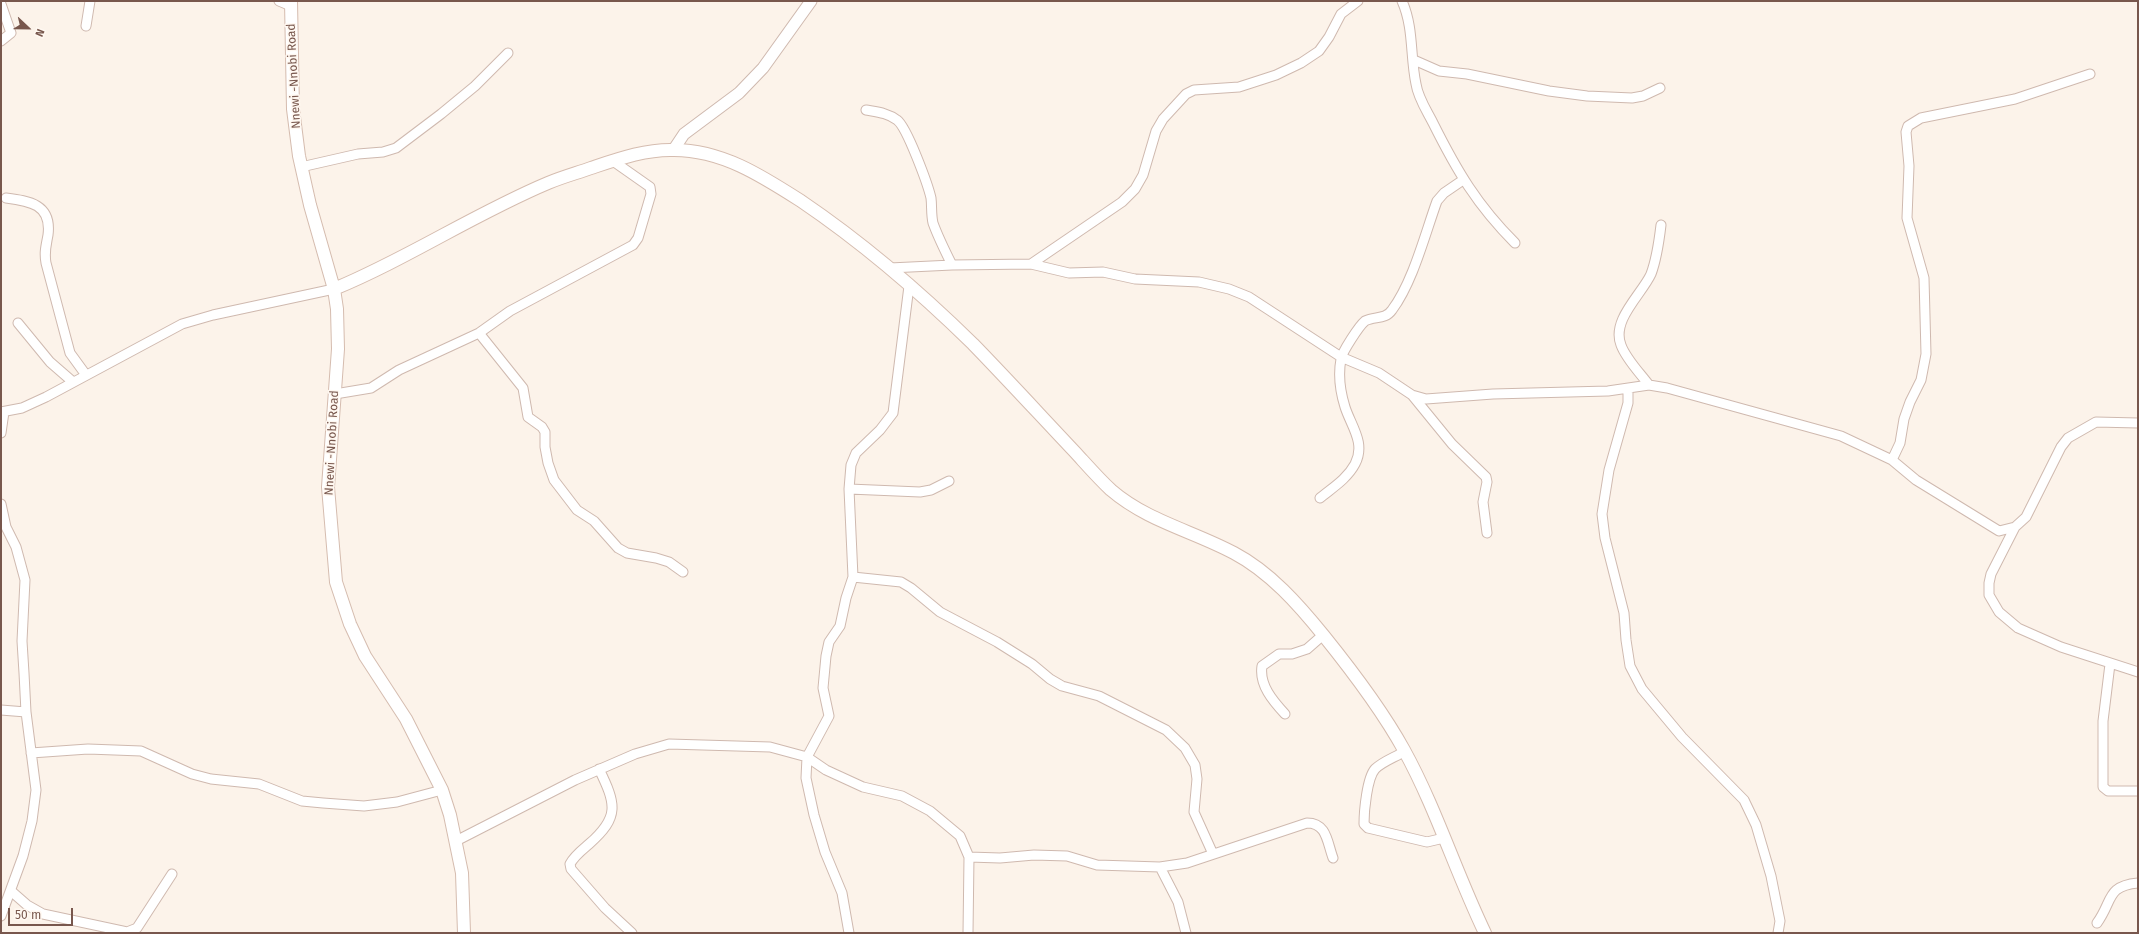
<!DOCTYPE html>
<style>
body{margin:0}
#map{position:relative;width:2139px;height:934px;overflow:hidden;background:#fcf3ea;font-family:"Fira Sans",sans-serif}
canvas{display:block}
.frame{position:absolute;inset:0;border:2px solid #78574d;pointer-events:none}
.north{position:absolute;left:8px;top:8px;width:40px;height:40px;-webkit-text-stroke:3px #fff8f1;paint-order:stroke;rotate:112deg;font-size:11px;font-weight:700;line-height:16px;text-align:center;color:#78574d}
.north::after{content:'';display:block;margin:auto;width:14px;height:18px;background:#78574d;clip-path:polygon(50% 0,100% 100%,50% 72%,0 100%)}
.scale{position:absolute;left:8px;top:908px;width:65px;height:18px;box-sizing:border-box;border:2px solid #78574d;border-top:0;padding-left:5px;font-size:12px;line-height:14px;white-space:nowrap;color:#78574d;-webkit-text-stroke:3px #fff8f1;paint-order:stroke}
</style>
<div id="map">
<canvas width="2139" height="934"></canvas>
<div class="frame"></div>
<div class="north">N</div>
<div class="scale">50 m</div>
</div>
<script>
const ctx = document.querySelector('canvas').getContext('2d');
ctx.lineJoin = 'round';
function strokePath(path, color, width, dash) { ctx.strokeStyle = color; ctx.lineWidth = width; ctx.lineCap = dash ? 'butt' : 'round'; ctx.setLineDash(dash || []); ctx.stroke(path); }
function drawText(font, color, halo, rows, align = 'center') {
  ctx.font = font + ' "Fira Sans",sans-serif'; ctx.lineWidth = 3; ctx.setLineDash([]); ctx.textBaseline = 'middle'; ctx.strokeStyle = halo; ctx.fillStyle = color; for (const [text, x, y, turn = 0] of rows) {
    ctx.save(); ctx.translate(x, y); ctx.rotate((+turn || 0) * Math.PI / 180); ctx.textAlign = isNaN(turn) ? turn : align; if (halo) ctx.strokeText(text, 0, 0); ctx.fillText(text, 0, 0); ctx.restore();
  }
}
const minor = new Path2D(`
 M279 1 291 6
 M1402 1C1414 28 1410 56 1416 84 1418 98 1427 111 1433 123 1457 171 1477 205 1515 243
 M1 4 11 33 1 41
 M86 26 90 1
 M1414 60 1439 71 1467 74 1549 91 1587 96 1632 98 1643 96 1660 88
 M866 110C877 112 888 113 897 120 907 127 928 185 931 198 932 206 931 215 933 223 938 237 945 251 952 265
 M301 167 358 154 383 152 396 148 441 114 475 86 508 53
 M6 198C29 201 52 204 48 235 46 246 44 252 46 263L70 353 86 375
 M1031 264 1122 202 1135 189 1143 175 1156 131 1163 119 1186 94 1194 90 1239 87 1276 75 1301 63 1319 51 1329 37 1341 14 1358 1
 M890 268 952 265 1031 264 1069 273 1103 272 1135 279 1199 282 1229 289 1249 297 1341 357 1379 373 1412 395 1426 399 1493 394 1608 391 1649 385 1667 388 1841 436 1892 460 1916 480 1999 531 2015 527 2026 517 2061 447 2068 438 2096 422 2138 423
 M18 323 50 362 73 382
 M479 333 523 388 528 417 542 427 545 432V447L548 463 554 480 577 510 594 521 618 548 627 553 656 558 669 562 683 572
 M1649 385C1640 373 1626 359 1621 345 1611 320 1642 294 1651 274 1657 258 1659 242 1661 225
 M1628 389V403L1609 470 1602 514 1605 538 1624 613 1626 640 1630 666 1642 689 1682 737 1744 800 1756 825 1771 876 1780 921 1778 933
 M335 394 371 388 399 370 479 333 510 311 633 245 638 238 651 194 650 187 613 161
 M1412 395 1452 444 1486 477 1487 482 1483 502 1487 533
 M1 412 22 408 46 397 182 324 213 315 334 289
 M1 433 4 412
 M1892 460 1900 443 1904 419 1910 402 1921 380 1926 354 1924 278 1907 218 1909 166 1906 132 1908 126 1921 118 2015 99 2090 74
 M849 489 920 492 931 490 949 481
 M1320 498C1332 488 1347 479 1355 464 1366 443 1351 426 1345 407 1340 391 1338 375 1341 359 1342 352 1359 326 1365 321 1375 316 1385 320 1392 310 1413 282 1425 234 1437 201L1444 193 1463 180
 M1 504 6 527 16 547 25 580 22 641 24 673 26 712 36 790 32 821 23 856 1 916
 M2015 527 1991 574 1989 583V595L1999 612 2018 628 2061 647 2138 672
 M853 577 901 582 911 588 940 612 997 642 1032 664 1050 679 1062 686 1099 696 1166 730 1185 748 1195 765 1197 779 1194 812 1213 854
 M2110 664 2103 721V787L2108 791H2138
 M1 710 26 712
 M1285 714C1273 701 1259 685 1262 666L1279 654H1292L1307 649 1323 635
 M1405 751C1396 757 1383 761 1375 769 1367 778 1364 811 1364 824L1368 828 1427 842 1444 838
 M31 753 88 749 141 751 192 774 211 779 259 784 302 801 323 803 364 806 397 802 442 790
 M599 769C616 804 620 817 589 844 582 850 574 856 570 864L571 869 605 908 632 933
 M456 841 575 780 635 754 669 744 770 747 807 757 826 770 863 787 902 796 930 811 960 836 969 857 968 933
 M969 857 1000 858 1034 855 1067 856 1097 865 1160 867 1187 863 1307 823C1327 823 1327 842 1333 858
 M1160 867 1178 902 1186 933
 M11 891 27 905 43 914 127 932 137 928 172 874
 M2097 923C2113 901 2106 886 2138 883
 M849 933 842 893 825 852 814 815 806 778 807 757 829 716 823 688 826 656 829 642 840 626 846 598 853 577 849 489 851 465 856 453 880 430 893 413 909 286`);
const tertiary = new Path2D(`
 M674 149 684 134 739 93 763 68 811 1`);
const secondary = new Path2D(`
 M291 1 293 109 299 156 310 205 334 289 337 309 338 349 328 487 336 582 350 624 365 656 406 719 442 790 450 815 462 873 464 933
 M334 289C407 259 474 214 548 183 562 177 577 173 591 168 618 159 646 149 674 150 722 150 762 176 801 201 863 243 920 292 973 344 1007 379 1040 415 1074 451 1086 464 1098 478 1111 490 1147 521 1193 531 1234 553 1270 572 1299 605 1324 636 1353 672 1382 710 1404 750 1436 808 1456 873 1485 933`);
const streetNames = [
 ["Nnewi -Nnobi Road",294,76,-93],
 ["Nnewi -Nnobi Road",332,443,-87]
];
strokePath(minor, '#cfb9af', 11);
strokePath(tertiary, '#cfb9af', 13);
strokePath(secondary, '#d5bcaf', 14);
strokePath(minor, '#fff', 9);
strokePath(tertiary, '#fff', 11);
strokePath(secondary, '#fff', 12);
drawText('12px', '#78574d', '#fff8f1', streetNames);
</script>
